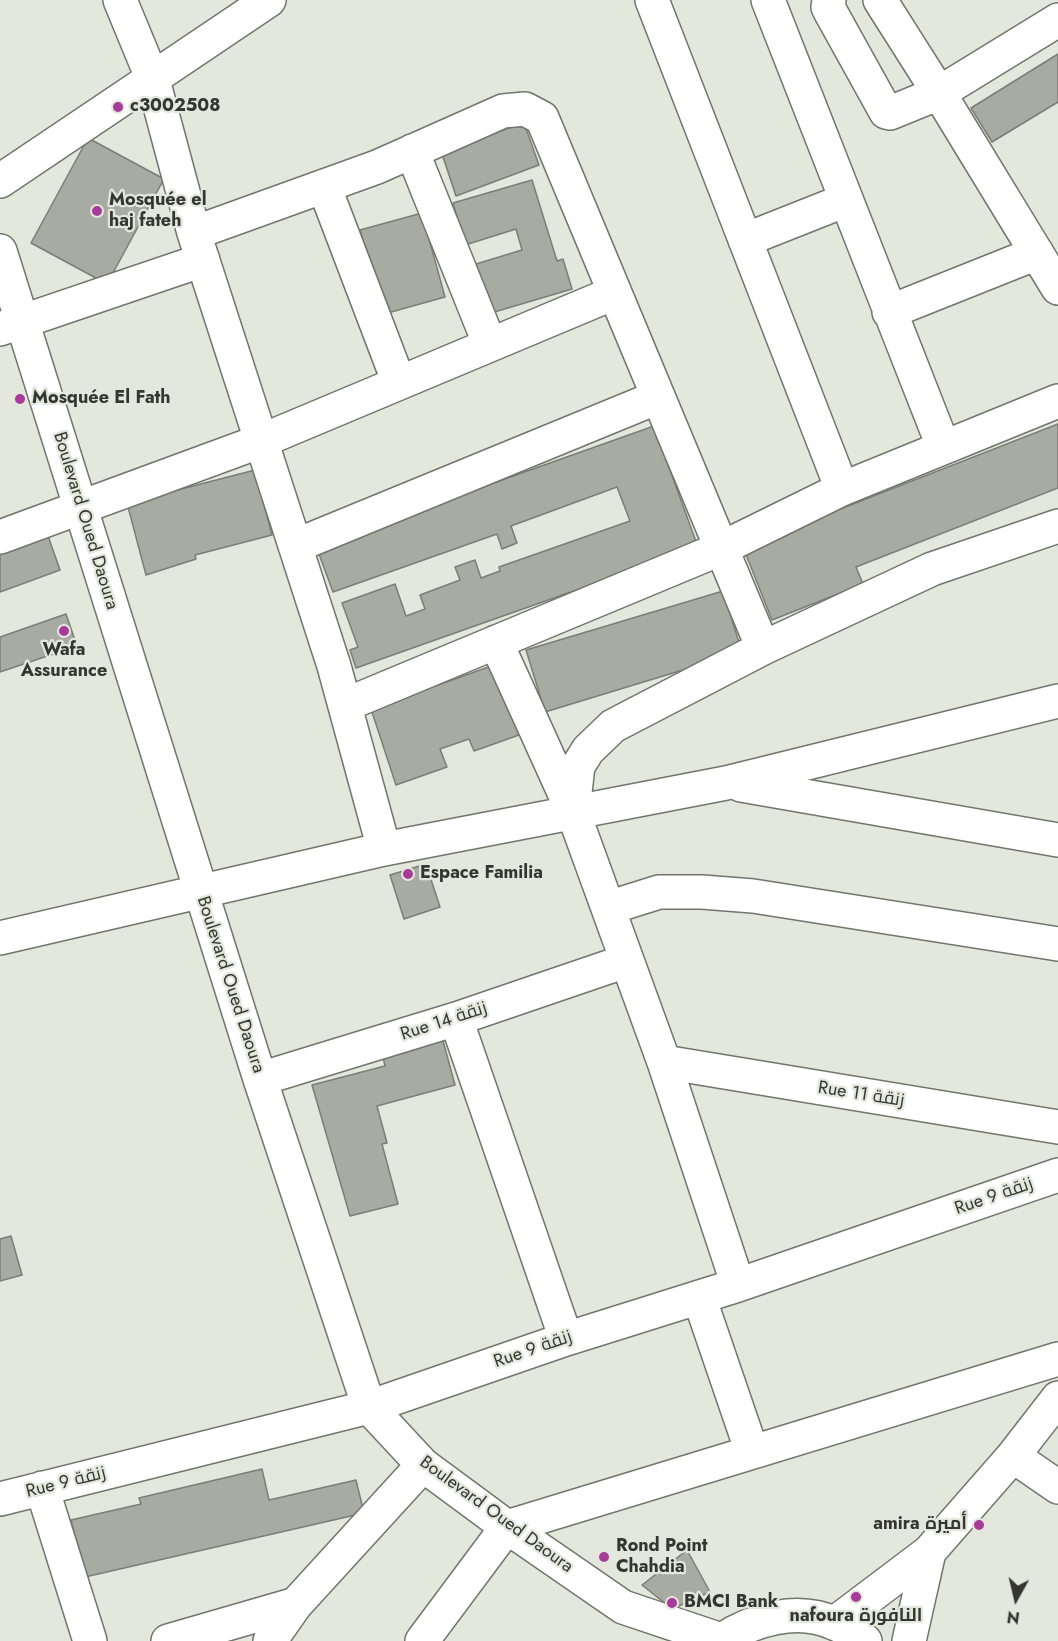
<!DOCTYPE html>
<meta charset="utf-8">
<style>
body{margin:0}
#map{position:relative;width:1058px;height:1641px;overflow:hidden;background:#e4e7dc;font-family:Jost,sans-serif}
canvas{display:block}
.north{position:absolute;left:986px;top:1569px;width:60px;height:60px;-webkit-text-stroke:4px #e4e7dc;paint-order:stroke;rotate:188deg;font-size:16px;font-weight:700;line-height:24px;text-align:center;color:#353632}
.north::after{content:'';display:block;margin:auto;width:21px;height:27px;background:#353632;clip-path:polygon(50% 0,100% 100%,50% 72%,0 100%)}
</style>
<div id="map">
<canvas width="1058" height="1641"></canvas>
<div class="north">N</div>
</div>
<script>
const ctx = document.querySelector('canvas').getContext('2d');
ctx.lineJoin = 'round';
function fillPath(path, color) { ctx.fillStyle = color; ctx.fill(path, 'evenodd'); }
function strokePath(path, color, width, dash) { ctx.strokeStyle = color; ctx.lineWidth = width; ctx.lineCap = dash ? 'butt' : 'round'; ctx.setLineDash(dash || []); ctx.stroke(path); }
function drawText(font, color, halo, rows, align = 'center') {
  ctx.font = font + ' Jost,Cairo,sans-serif'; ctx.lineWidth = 4.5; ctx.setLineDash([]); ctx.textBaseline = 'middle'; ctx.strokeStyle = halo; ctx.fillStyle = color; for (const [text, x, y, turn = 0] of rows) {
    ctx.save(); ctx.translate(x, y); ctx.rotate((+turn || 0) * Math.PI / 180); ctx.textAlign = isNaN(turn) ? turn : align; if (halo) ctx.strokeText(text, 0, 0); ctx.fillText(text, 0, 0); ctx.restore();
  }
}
const building = new Path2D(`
 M1058 54V102L992 142 971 108Z
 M524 123 539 165 456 196 441 151Z
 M88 138 164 179 107 284 31 243Z
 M532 180 557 261 563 259 572 289 491 313 476 264 522 250 516 229 465 245 453 203Z
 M422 213 445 297 384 314 360 230Z
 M1058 424V488L856 567 863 584 772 620 743 547Z
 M654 426 698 547 356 668 350 650 358 647 342 603 395 584 406 616 425 609 420 595 460 580 455 567 475 560 481 578 500 571 499 567 630 521 617 487 511 526 517 543 502 549 497 534 333 592 316 546Z
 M255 470 272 535 195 555 196 559 146 575 127 503Z
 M47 533 60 570 0 592V550Z
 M723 591 742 652 545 712 526 650Z
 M66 614 77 646 0 672V637Z
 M494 665 519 735 474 751 469 739 440 749 447 767 396 785 371 709Z
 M426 864 440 907 404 919 390 875Z
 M442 1037 455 1085 377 1106 387 1143 382 1144 398 1204 350 1216 312 1085 385 1066 382 1053Z
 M11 1236 22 1275 0 1281V1239Z
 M262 1469 269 1500 356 1480 364 1513 85 1577 71 1520 141 1504 139 1498Z
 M687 1550 710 1592 672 1609 642 1585Z`);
const minor = new Path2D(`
 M120 0 153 80 194 233 334 666 384 849
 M652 0 842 489
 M768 0 943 446
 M829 0 828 7 830 11 886 112 890 113 939 93 1058 20
 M880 0 939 93 1058 288
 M412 151 490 345
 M0 181 269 0
 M324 186 399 383
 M194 233 377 167 503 111 525 109 542 118 763 648
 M745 240 846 200
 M0 251 260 1079 369 1407 423 1465 507 1527 623 1607 721 1640
 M889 312 1037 253
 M0 329 203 260
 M0 537 261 441 614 293
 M295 546 658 397
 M496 642 573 812 664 1062 738 1285
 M345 705 720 549 842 489 1058 401
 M741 785 1058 840
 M573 810 578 766 588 750 613 726 763 648 932 569 1058 526
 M608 908 659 892H702L753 896 1058 944
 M0 938 384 849 726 783 1058 701
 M456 1019 566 1339
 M664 1062 1058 1127
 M260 1079 456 1019 626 961
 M699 1297 752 1452
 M1013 1456 1058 1487
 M42 1488 90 1641
 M0 1499 369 1407 566 1339 738 1285 1058 1175
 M835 1623 929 1552 1013 1456 1058 1398
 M168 1641 296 1604
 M270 1641 296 1604 423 1465
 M422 1641 507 1527 1058 1359
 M720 1641C754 1619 798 1606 836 1624 846 1628 855 1635 865 1641
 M909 1641 929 1552`);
const markers = [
 [118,107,6,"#a73b9a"],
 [97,211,6,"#a73b9a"],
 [20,399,6,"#a73b9a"],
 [64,631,6,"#a73b9a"],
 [408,874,6,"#a73b9a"],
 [979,1525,6,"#a73b9a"],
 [604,1557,6,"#a73b9a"],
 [856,1597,6,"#a73b9a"],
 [672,1603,6,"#a73b9a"]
];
const poiNames = [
 ["c3002508",130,107],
 ["Mosquée el",109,201],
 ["haj fateh",109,222],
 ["Mosquée El Fath",32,399],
 ["Wafa",64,651,"center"],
 ["Assurance",64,672,"center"],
 ["Espace Familia",420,874],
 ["amira أميرة",967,1525,"right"],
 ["Rond Point",616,1547],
 ["Chahdia",616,1568],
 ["BMCI Bank",684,1603],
 ["nafoura النافورة",856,1617,"center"]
];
const streetNames = [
 ["Boulevard Oued Daoura",85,521,73],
 ["Boulevard Oued Daoura",230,985,72],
 ["Rue 14 زنقة",444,1022,-18],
 ["Rue 11 زنقة",861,1095,9],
 ["Rue 9 زنقة",994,1197,-19],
 ["Rue 9 زنقة",533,1350,-19],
 ["Rue 9 زنقة",66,1483,-14],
 ["Boulevard Oued Daoura",496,1515,36]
];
fillPath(building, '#a8aba1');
strokePath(building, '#7b7e75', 1.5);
strokePath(minor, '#73756c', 36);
strokePath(minor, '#fff', 33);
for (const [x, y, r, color] of markers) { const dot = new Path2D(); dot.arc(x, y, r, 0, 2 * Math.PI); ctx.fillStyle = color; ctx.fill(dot); strokePath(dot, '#e4e7dc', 2); }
drawText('bold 18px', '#353632', '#e4e7dc', poiNames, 'left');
drawText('18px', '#353632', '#e4e7dc', streetNames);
</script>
